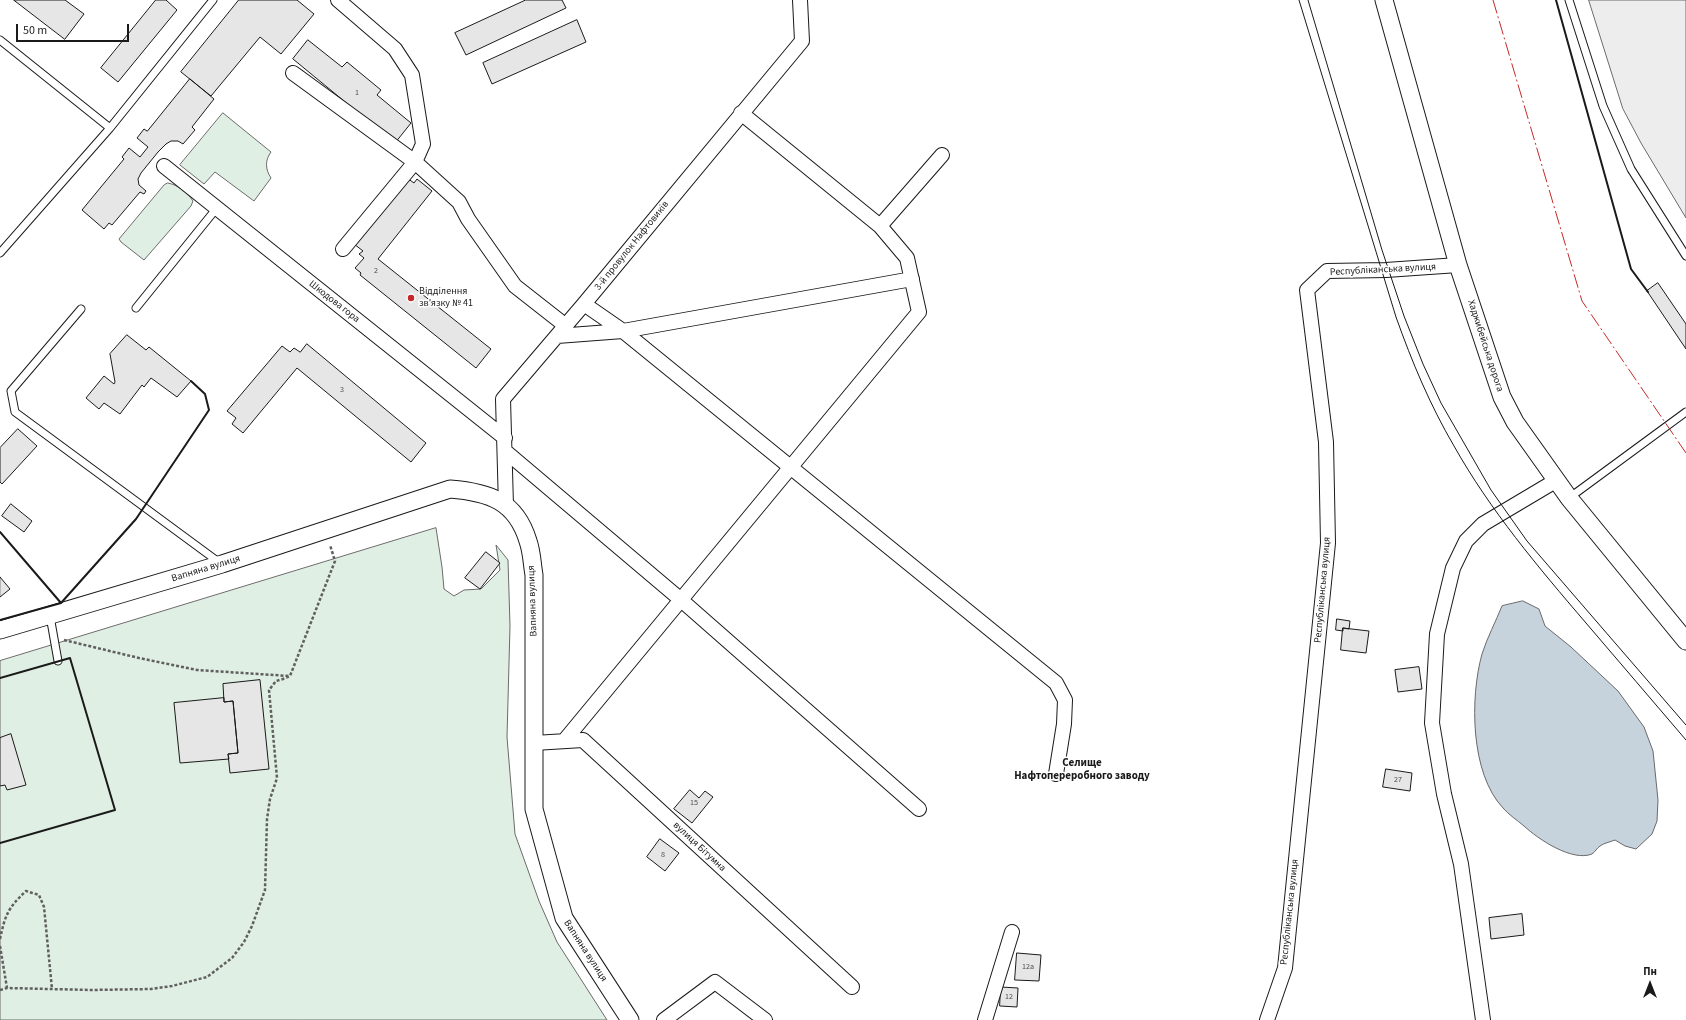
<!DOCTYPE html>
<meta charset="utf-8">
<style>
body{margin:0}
#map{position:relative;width:1686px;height:1020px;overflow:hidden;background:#fff;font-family:"Source Sans 3",sans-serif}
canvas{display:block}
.north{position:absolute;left:1630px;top:964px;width:40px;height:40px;-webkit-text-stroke:3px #fff;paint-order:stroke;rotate:0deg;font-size:11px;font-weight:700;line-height:16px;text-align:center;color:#1a1a1a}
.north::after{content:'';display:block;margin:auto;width:14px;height:18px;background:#1a1a1a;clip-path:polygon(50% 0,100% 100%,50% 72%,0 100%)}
.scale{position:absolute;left:16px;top:24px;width:113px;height:18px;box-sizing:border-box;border:2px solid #1a1a1a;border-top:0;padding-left:5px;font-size:12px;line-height:14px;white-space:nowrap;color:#1a1a1a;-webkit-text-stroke:3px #fff;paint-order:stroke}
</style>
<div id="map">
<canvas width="1686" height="1020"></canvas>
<div class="north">Пн</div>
<div class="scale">50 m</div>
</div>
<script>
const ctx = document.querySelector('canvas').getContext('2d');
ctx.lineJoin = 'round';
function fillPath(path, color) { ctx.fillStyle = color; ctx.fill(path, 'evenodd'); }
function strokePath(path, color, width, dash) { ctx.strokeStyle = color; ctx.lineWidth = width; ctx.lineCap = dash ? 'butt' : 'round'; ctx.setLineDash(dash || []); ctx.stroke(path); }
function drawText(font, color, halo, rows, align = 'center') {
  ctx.font = font + ' "Source Sans 3",sans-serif'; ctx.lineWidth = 3; ctx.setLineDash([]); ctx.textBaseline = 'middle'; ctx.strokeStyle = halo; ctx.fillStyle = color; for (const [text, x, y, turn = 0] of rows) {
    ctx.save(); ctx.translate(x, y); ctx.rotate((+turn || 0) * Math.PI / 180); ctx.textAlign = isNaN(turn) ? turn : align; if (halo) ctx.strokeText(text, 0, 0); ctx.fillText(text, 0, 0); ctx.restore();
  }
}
const green = new Path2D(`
 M223 113 271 152C265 160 265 169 271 178L254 201 215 172 204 184 180 165Z
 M168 183C178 185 187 192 193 201L191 206 144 260 121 242 119 239 164 185Z
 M436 528 442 567 444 589 454 596 464 590 481 589 500 570 496 545 508 560 510 626 507 737 515 834 539 901 557 942 607 1020H0V661Z`);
const parking = new Path2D(`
 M1589 0H1686V218L1641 143 1623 109Z`);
const water = new Path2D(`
 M1523 601 1539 609 1545 626 1571 647 1618 691 1644 727 1653 751 1658 800 1657 821 1652 834 1636 849 1625 846 1615 840C1610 842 1604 843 1600 846 1597 848 1595 852 1592 854 1572 862 1538 839 1524 826 1517 820 1509 815 1503 808 1470 773 1470 697 1482 654 1487 638 1496 621 1502 606Z`);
const building = new Path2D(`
 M14 0H65L84 14 65 39Z
 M156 0H166L177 10 118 82 101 68Z
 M239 0H297L314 14 281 54 260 37 211 96 181 72Z
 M526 0H562L566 8 466 55 455 33Z
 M577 20 586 42 492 84 483 63Z
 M308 40 342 67 347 62 381 90 377 95 411 123 395 143 293 59Z
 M190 79 214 99 192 127 195 130 183 144 178 141H171L166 144 158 152 141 173 138 179 139 185 146 191 144 194 140 192 112 225 109 223 104 229 82 210 124 159 122 157 129 148 140 157 148 147 137 138 144 129 147 131Z
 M407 178 414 183 417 179 432 191 378 259 491 349 476 368 360 275 361 273 355 268 364 258 359 254 363 251 354 244Z
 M1658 283 1686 324V349L1647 291Z
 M127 335 146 350 149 347 191 381 177 397 151 378 144 387 142 385 120 414 104 403 99 409 86 398 104 376 114 384 115 382 110 354Z
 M307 344 426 443 411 462 297 368 243 433 232 424 236 418 227 411 282 346 290 352 294 348 300 352Z
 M18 429 37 446 2 484 0 482V448Z
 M11 504 32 521 24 532 2 516Z
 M486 552 500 563 480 589 465 578Z
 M0 577 10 589 0 597Z
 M1337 619 1350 621 1349 629 1343 628V631L1336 630Z
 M1343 628 1369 631 1366 653 1341 650Z
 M1419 667 1422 689 1398 692 1395 670Z
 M260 680 269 769 230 773 228 754 238 753 233 701 224 702 223 684Z
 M224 698V702L233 701 238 753 228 754 229 759 180 763 174 703Z
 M11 734 26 785 7 790 5 785 0 786V738Z
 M1386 769 1412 773 1410 791 1383 787Z
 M690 790 699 798 705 791 713 797 692 823 674 809Z
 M660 839 679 853 665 871 647 857Z
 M1522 914 1524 935 1491 939 1489 918Z
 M1017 953 1041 955 1039 981 1015 980Z
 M1001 987 1018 988 1017 1007 1000 1006Z`);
const path = new Path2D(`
 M64 640 139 658 197 670 289 676
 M0 939C5 915 8 908 26 891L39 895 44 907 52 989
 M0 946 7 988
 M0 990 7 988 91 990 151 989 172 986 207 977 232 958 244 942 252 926 265 890 267 819 270 799 277 778 269 690 276 681 283 679 290 676 335 561 330 545`);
const service = new Path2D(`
 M1569 0 1603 106 1631 169 1686 256
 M0 40 110 128
 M0 253 110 128 213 0
 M136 308 216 209
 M81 309 11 391 15 412 220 563
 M1569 498 1686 412
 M50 616 58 661`);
const minor = new Path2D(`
 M338 0 395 49 412 75 423 144 415 162 343 249
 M293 73 415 162 459 202 468 219 515 286 566 326
 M164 166 505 438
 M880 226 942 155
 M584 304 623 331 1056 683 1065 700 1064 724 1056 774
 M557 336 623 331 912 279
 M505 451 680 599 919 809
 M506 506 503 399 584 304 802 41 800 0
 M564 741 919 312 907 258 880 226 741 113
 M534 743 583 740 852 987
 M664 1020 715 982 765 1020
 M985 1020 1012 932
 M1267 1020 1285 968 1328 543 1326 442 1307 290 1327 271 1386 270 1458 265
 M1483 1020 1461 864 1444 794 1432 723 1437 634 1453 568 1466 541 1483 524 1557 480`);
const tertiary = new Path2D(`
 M1384 0 1458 265 1502 397 1515 422 1569 498 1686 641
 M0 630 222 564 450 489C489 492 516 501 528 541 532 552 532 564 534 575V809L564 918 630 1020`);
const tram = new Path2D(`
 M1299 0 1396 317C1412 362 1430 405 1454 446 1490 510 1538 567 1586 623 1619 662 1653 701 1686 740
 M1308 0 1382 250 1404 316 1423 364 1441 403 1491 490 1527 541 1686 725`);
const wall = new Path2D(`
 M1556 0 1631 269 1648 292
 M0 532 61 603
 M0 620 61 603 136 519 209 410 205 394 191 381
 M0 678 70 658 115 810 0 843`);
const power = new Path2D(`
 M1493 0 1582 301 1686 453`);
const markers = [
 [411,298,4,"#c62828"]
];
const numberNames = [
 ["1",357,93],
 ["2",376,271],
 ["3",342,390],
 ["27",1398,780],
 ["15",694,803],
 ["8",663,855],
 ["12а",1028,967],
 ["12",1009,997]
];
const streetNames = [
 ["3-й провулок Нафтовиків",632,246,-51],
 ["Республіканська вулиця",1383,270,-3],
 ["Шкодова гора",334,302,38],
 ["Хаджибейська дорога",1485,346,72],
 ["Вапняна вулиця",206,569,-17],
 ["Республіканська вулиця",1323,590,-85],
 ["Вапняна вулиця",533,601,-92],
 ["вулиця Бітумна",699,847,43],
 ["Республіканська вулиця",1290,912,-84],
 ["Вапняна вулиця",585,951,57]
];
const poiNames = [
 ["Відділення",419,292],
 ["зв'язку № 41",419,304]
];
const neighbourhoodNames = [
 ["Селище",1082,764],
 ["Нафтопереробного заводу",1082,777]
];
fillPath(green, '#e0efe3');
strokePath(green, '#6a6a6a', 1);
fillPath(parking, '#ededed');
strokePath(parking, '#6a6a6a', 1);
fillPath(water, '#c6d2dc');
strokePath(water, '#6a6a6a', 1);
fillPath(building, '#e6e6e6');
strokePath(building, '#1a1a1a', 1);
strokePath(service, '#1a1a1a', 9);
strokePath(minor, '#1a1a1a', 16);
strokePath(tertiary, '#1a1a1a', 19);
strokePath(path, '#5f5f5f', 2.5, [3, 2]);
strokePath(service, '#fff', 7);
strokePath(minor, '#fff', 14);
strokePath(tertiary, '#fff', 17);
strokePath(tram, '#1a1a1a', 1);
strokePath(wall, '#1a1a1a', 2);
strokePath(power, '#c62828', 1, [14, 3, 2, 3]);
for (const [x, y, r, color] of markers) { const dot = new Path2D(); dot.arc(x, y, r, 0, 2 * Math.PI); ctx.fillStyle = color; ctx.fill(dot); strokePath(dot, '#fff', 1.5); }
drawText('8px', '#4d4d4d', null, numberNames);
drawText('10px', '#1a1a1a', '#fff', streetNames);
drawText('10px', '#1a1a1a', '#fff', poiNames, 'left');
drawText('bold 11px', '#1a1a1a', '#fff', neighbourhoodNames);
</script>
